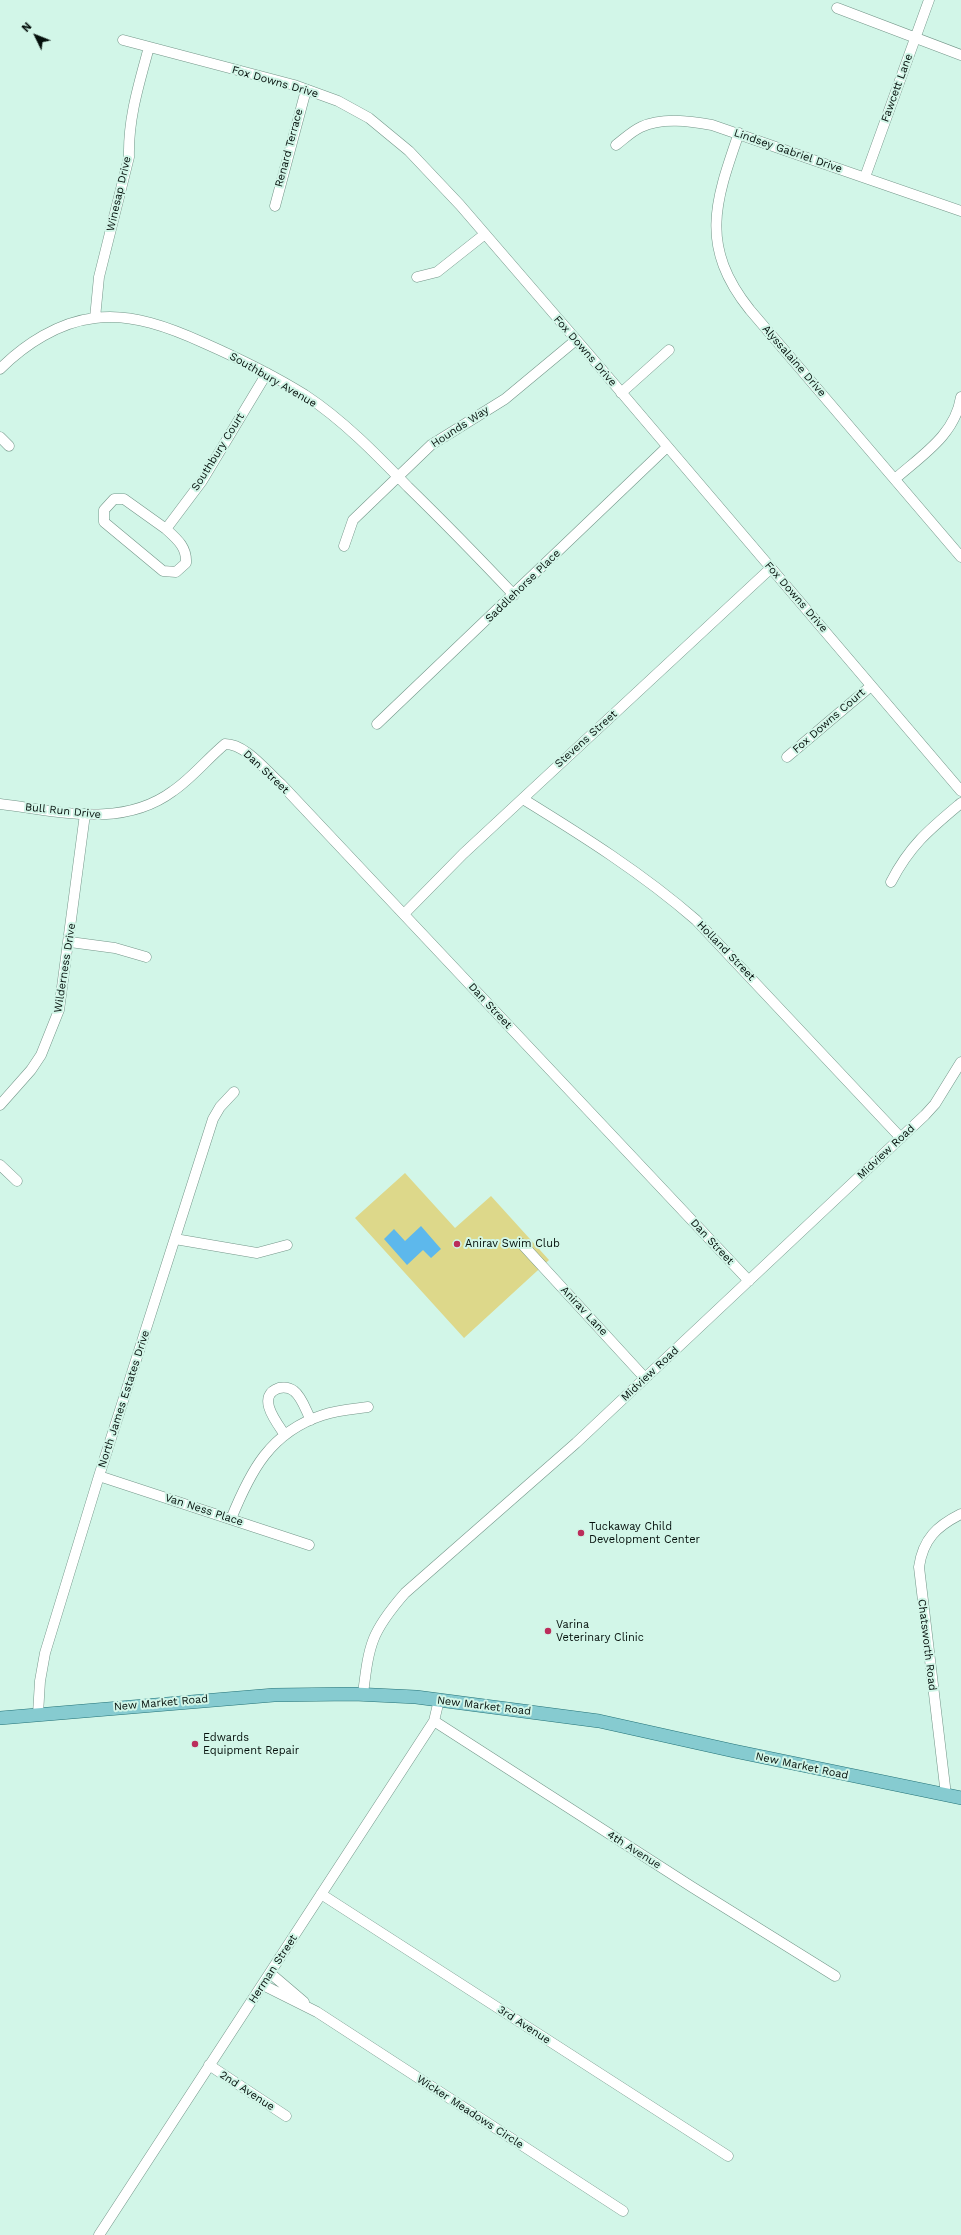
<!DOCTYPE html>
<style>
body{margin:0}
#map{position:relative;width:961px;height:2235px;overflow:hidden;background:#d2f6e8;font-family:"Work Sans",sans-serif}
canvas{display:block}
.north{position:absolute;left:16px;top:16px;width:40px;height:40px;-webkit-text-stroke:3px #d2f6e8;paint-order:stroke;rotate:313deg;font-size:11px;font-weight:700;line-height:16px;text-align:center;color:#040f0b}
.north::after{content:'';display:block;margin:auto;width:14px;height:18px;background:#040f0b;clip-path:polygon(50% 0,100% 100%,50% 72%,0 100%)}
</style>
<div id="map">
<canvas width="961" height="2235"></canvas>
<div class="north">N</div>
</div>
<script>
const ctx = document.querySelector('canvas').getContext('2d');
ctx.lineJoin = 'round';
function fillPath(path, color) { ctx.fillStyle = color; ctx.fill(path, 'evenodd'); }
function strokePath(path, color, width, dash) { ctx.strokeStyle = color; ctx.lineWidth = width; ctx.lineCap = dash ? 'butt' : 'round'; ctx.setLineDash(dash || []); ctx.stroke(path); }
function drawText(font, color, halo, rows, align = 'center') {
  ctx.font = font + ' "Work Sans",sans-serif'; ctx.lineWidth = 4; ctx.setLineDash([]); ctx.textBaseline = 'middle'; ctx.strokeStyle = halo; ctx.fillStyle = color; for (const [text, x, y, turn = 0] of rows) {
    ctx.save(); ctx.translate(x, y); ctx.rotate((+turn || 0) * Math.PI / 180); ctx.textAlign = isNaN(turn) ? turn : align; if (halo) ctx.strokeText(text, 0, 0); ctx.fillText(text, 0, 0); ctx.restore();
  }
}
const green = new Path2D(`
 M405 1173 455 1228 491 1196 549 1260 464 1338 355 1218Z`);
const water = new Path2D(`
 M421 1226 441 1249 431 1258 423 1250 407 1265 384 1239 394 1229 405 1241Z`);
const minor = new Path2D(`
 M837 8 961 55
 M123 40 294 85 338 101 369 118 409 151 460 205 592 358 961 791
 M739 133C715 202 699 246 750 310L961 557
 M616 145C624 139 632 131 641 127 662 117 690 121 712 125L961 211
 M865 177 929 0
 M275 206 306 90
 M417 277 437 272 485 234
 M95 318 99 277 129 157C128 118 139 84 149 47
 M0 369C25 344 59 322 95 318 132 313 171 328 204 343 238 358 273 375 305 395 343 420 376 454 408 487 444 522 479 558 514 595
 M621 393 669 350
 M0 437 9 446
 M895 479C922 455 955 435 961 397
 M166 529C177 539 187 547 186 563L176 572 163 571 104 522V510L114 499H124L166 529 202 481 267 373
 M344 546 353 520 431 445 505 399 576 340
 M377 724 667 447
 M787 757 871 686
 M523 799C583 836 642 873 696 920L901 1138
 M0 804C58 811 122 829 173 791 192 778 207 759 225 744 246 744 266 771 281 784L749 1281
 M891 882C910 845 930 829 961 803
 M404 914 463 854 771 568
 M70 942 115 948 146 957
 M0 1105 31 1070 41 1055 59 1010 85 814
 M0 1165 17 1181
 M175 1239 257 1253 287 1245
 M522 1244 645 1378
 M285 1435C277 1423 255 1396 279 1388 284 1387 289 1387 294 1391 302 1397 306 1411 311 1420
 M99 1476 309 1545
 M231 1519C250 1472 270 1432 323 1415 337 1410 353 1409 368 1407
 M363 1694C369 1644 371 1632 405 1593L576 1443 925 1115 935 1104 961 1062
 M38 1714 40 1681 45 1653 99 1476 213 1119 220 1107 234 1092
 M434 1721 692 1887 835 1976
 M946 1795 919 1567C923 1539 937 1526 961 1514
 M321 1894 728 2156
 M270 1973 304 2002
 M263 1985 317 2012 623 2211
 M209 2065 286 2116
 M99 2235 434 1721 439 1700`);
const major = new Path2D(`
 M0 1718 274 1695 354 1694 416 1697 599 1721 734 1751 961 1798`);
const markers = [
 [457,1244,4,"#bb2d5b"],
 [581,1533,4,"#bb2d5b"],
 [548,1631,4,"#bb2d5b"],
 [195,1744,4,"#bb2d5b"]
];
const streetNames = [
 ["Fox Downs Drive",275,82,16],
 ["Fawcett Lane",897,88,-70],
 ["Renard Terrace",289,148,-75],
 ["Lindsey Gabriel Drive",788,151,19],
 ["Winesap Drive",119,194,-77],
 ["Fox Downs Drive",585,351,49],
 ["Alyssalaine Drive",794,361,49],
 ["Southbury Avenue",273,380,30],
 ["Hounds Way",460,427,-33],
 ["Southbury Court",218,452,-58],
 ["Saddlehorse Place",523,586,-44],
 ["Fox Downs Drive",796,597,49],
 ["Fox Downs Court",829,721,-41],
 ["Stevens Street",586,739,-42],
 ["Dan Street",266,772,43],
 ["Bull Run Drive",63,811,6],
 ["Holland Street",726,951,46],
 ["Wilderness Drive",65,968,-81],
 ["Dan Street",490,1006,47],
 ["Midview Road",886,1152,-43],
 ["Dan Street",712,1242,47],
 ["Anirav Lane",584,1311,47],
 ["Midview Road",650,1374,-43],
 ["North James Estates Drive",124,1399,-72],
 ["Van Ness Place",204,1510,18],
 ["Chatsworth Road",927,1645,83],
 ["New Market Road",161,1703,-5],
 ["New Market Road",484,1706,7],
 ["New Market Road",802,1766,12],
 ["4th Avenue",634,1850,32],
 ["Herman Street",273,1969,-57],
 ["3rd Avenue",524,2025,33],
 ["2nd Avenue",247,2091,33],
 ["Wicker Meadows Circle",470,2112,33]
];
const poiNames = [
 ["Anirav Swim Club",465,1244],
 ["Tuckaway Child",589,1527],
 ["Development Center",589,1540],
 ["Varina",556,1625],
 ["Veterinary Clinic",556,1638],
 ["Edwards",203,1738],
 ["Equipment Repair",203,1751]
];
fillPath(green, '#ddd88a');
fillPath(water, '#5db8ec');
strokePath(minor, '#749689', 11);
strokePath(major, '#247277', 14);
strokePath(minor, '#fff', 10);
strokePath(major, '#86cbd0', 13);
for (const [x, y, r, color] of markers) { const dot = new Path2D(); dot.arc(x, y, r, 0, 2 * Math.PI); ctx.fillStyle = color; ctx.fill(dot); strokePath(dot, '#d2f6e8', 1.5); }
drawText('11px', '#040f0b', '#d2f6e8', streetNames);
drawText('11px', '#040f0b', '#d2f6e8', poiNames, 'left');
</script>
